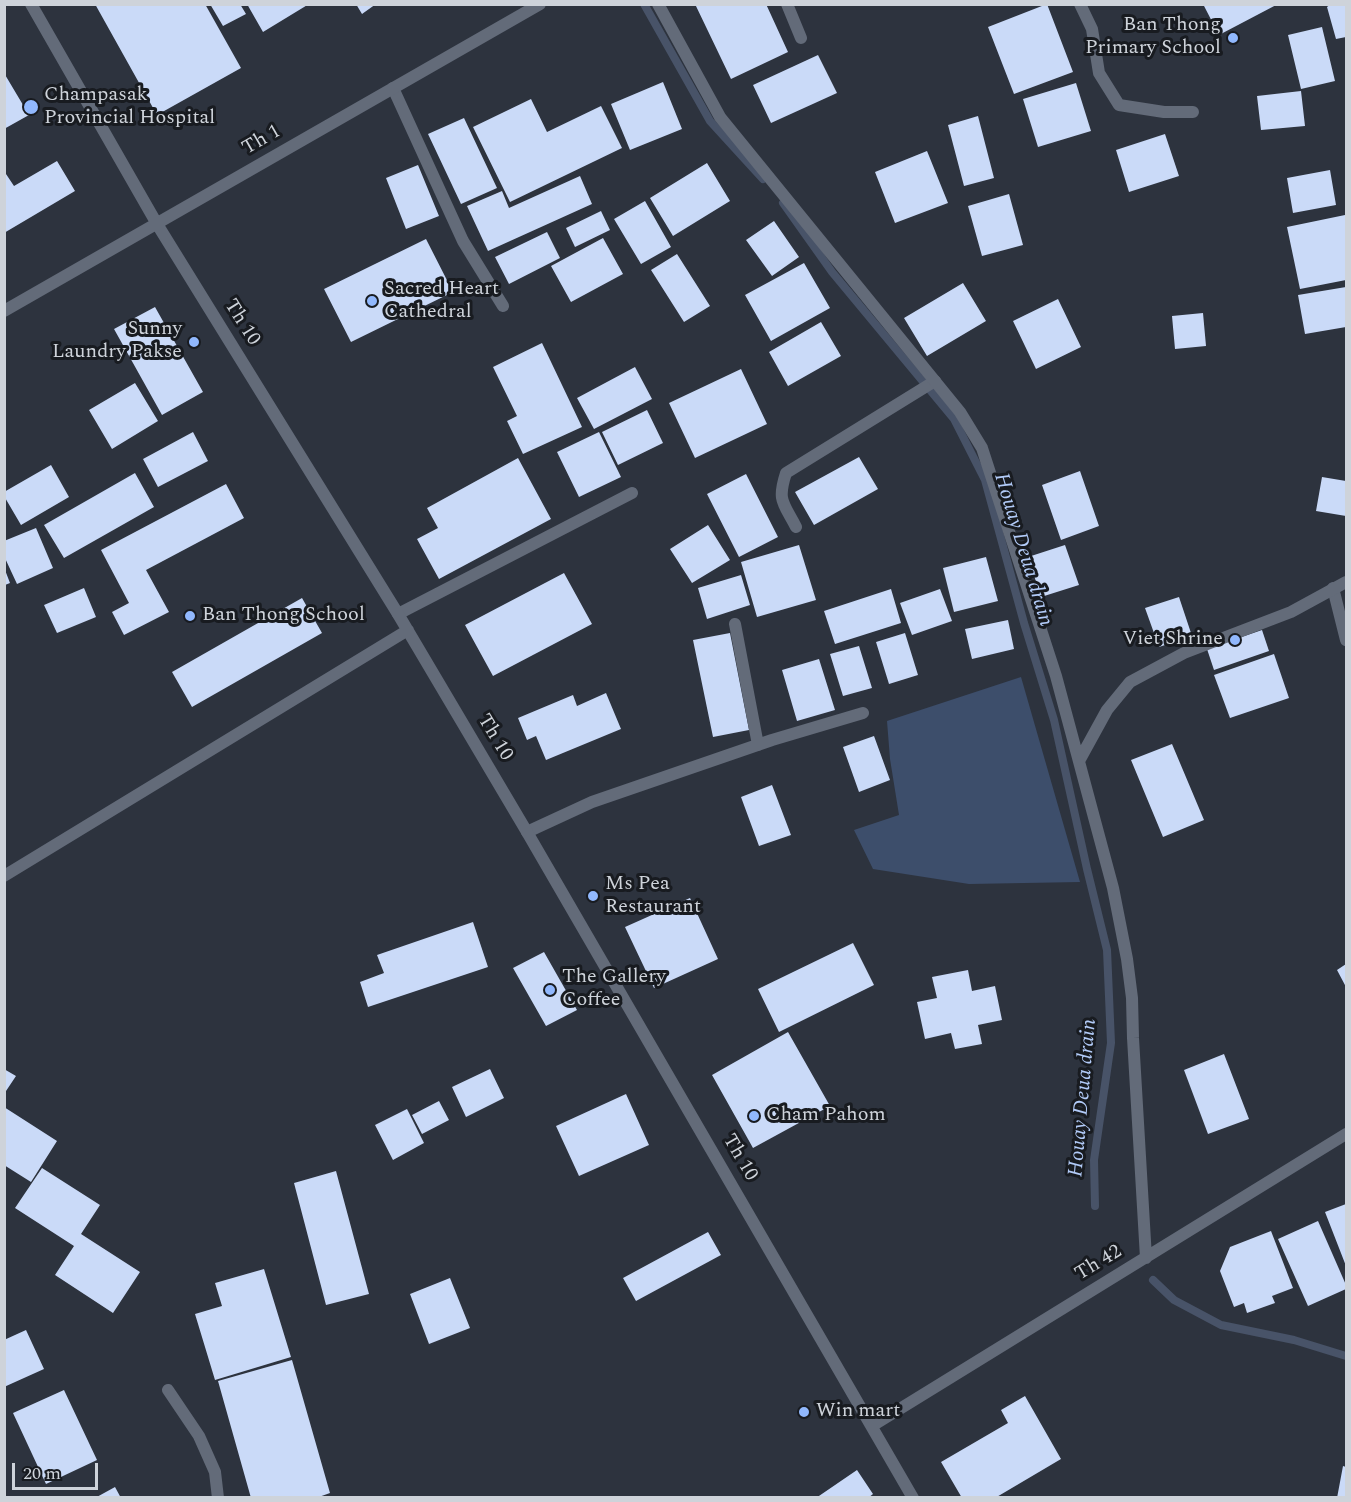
<!DOCTYPE html>
<style>
body{margin:0}
#map{position:relative;width:1351px;height:1502px;overflow:hidden;background:#2d333e;font-family:Spectral,serif}
canvas{display:block}
.frame{position:absolute;inset:0;border:6px solid #ced3da;pointer-events:none}
.scale{position:absolute;left:12px;top:1463px;width:86px;height:27px;box-sizing:border-box;border:3px solid #ced3da;border-top:0;padding-left:8px;font-size:18px;line-height:21px;white-space:nowrap;color:#ced3da;-webkit-text-stroke:4px #181b20;paint-order:stroke}
</style>
<div id="map">
<canvas width="1351" height="1502"></canvas>
<div class="frame"></div>
<div class="scale">20 m</div>
</div>
<script>
const ctx = document.querySelector('canvas').getContext('2d');
ctx.lineJoin = 'round';
function fillPath(path, color) { ctx.fillStyle = color; ctx.fill(path, 'evenodd'); }
function strokePath(path, color, width, dash) { ctx.strokeStyle = color; ctx.lineWidth = width; ctx.lineCap = dash ? 'butt' : 'round'; ctx.setLineDash(dash || []); ctx.stroke(path); }
function drawText(font, color, halo, rows, align = 'center') {
  ctx.font = font + ' Spectral,serif'; ctx.lineWidth = 6; ctx.setLineDash([]); ctx.textBaseline = 'middle'; ctx.strokeStyle = halo; ctx.fillStyle = color; for (const [text, x, y, turn = 0] of rows) {
    ctx.save(); ctx.translate(x, y); ctx.rotate((+turn || 0) * Math.PI / 180); ctx.textAlign = isNaN(turn) ? turn : align; if (halo) ctx.strokeText(text, 0, 0); ctx.fillText(text, 0, 0); ctx.restore();
  }
}
const green = new Path2D(`
 M1021 677 1080 882 969 884 873 869 854 830 899 815 890 759 887 721Z`);
const stream = new Path2D(`
 M644 4 710 121 763 179
 M783 203 832 272 954 419 985 480 1024 623 1054 720 1087 869 1107 950 1111 1043 1094 1160 1095 1206
 M1153 1280 1174 1300 1221 1325 1294 1340 1346 1356`);
const building = new Path2D(`
 M95 4H205L241 68 157 115Z
 M210 4H240L246 14 223 26Z
 M247 4H309L263 32Z
 M356 4H376L362 14Z
 M695 4H766L788 52 731 79Z
 M1047 4 1073 72 1014 94 988 27Z
 M1203 4H1278L1219 35Z
 M1331 4H1346V37L1336 39 1327 7Z
 M1322 27 1335 81 1301 89 1288 35Z
 M818 55 837 93 771 123 753 85Z
 M4 73 29 115 4 129Z
 M663 82 682 129 630 150 611 104Z
 M1076 83 1091 131 1038 147 1023 99Z
 M1301 91 1305 126 1261 130 1257 96Z
 M531 99 547 132 601 106 622 148 510 202 473 127Z
 M978 116 994 178 964 186 948 125Z
 M464 118 497 188 461 204 428 134Z
 M1165 134 1179 176 1129 192 1116 150Z
 M927 151 948 203 895 223 875 172Z
 M57 161 75 191 4 233V171L14 186Z
 M707 163 730 201 673 236 650 198Z
 M418 165 439 216 406 229 386 178Z
 M1330 170 1336 205 1293 213 1287 178Z
 M580 176 592 204 488 251 467 206 502 191 509 208Z
 M1009 194 1023 245 982 256 968 206Z
 M645 201 671 247 641 264 614 219Z
 M601 211 610 230 575 247 566 228Z
 M1345 215 1346 222V280L1300 289 1287 227Z
 M774 221 799 257 772 276 746 240Z
 M547 232 560 258 509 284 495 257Z
 M603 238 623 274 571 302 551 266Z
 M426 239 453 292 351 342 324 289Z
 M677 254 710 306 684 322 651 270Z
 M804 263 830 308 771 341 745 295Z
 M963 283 986 321 927 356 904 318Z
 M1346 287V327L1305 334 1298 295Z
 M1058 299 1081 347 1036 369 1013 321Z
 M155 307 203 392 162 415 114 329Z
 M1203 313 1206 346 1175 349 1172 316Z
 M821 322 841 356 788 386 769 352Z
 M542 343 582 427 523 454 507 421 517 416 493 367Z
 M635 367 652 399 594 429 577 398Z
 M741 369 767 424 695 458 669 403Z
 M135 383 158 421 112 449 89 410Z
 M647 410 663 443 618 465 602 432Z
 M193 432 208 461 158 487 143 459Z
 M599 432 621 477 579 497 557 452Z
 M859 457 878 489 814 525 795 492Z
 M518 458 551 519 439 579 417 539 438 528 427 508Z
 M51 465 69 497 21 525 4 496V492Z
 M1080 471 1099 526 1061 540 1042 485Z
 M135 473 154 507 64 558 44 525Z
 M746 474 778 537 739 557 707 494Z
 M1322 477 1346 481V516L1316 511Z
 M226 484 244 518 146 570 169 612 124 635 112 612 129 603 101 550Z
 M708 525 730 560 692 583 670 549Z
 M36 528 53 568 17 584 4 556V541Z
 M799 545 816 600 757 617 741 562Z
 M1065 545 1079 585 1041 597 1028 557Z
 M986 557 998 601 954 612 943 568Z
 M5 570 10 583 5 585Z
 M564 573 592 624 493 676 465 625Z
 M741 575 750 605 707 619 698 588Z
 M84 588 96 617 57 633 44 605Z
 M891 589 901 623 835 644 824 611Z
 M940 589 952 621 912 635 900 603Z
 M1179 597 1192 636 1159 647 1145 608Z
 M302 598 322 633 192 707 172 672Z
 M1008 620 1014 649 972 659 965 629Z
 M1262 630 1269 651 1214 670 1207 649Z
 M730 633 749 730 713 737 693 640Z
 M905 633 918 675 889 684 876 642Z
 M859 646 872 688 843 696 830 654Z
 M1274 654 1289 698 1230 718 1214 675Z
 M819 659 835 710 797 721 782 670Z
 M606 693 621 729 546 760 536 736 527 740 518 718 573 695 577 706Z
 M874 736 890 780 859 792 843 747Z
 M1172 744 1204 820 1163 837 1131 760Z
 M772 785 791 835 759 846 741 797Z
 M690 898 718 959 654 988 625 927Z
 M473 922 488 967 368 1007 360 982 384 973 377 955Z
 M853 943 874 985 779 1032 758 989Z
 M544 952 577 1010 546 1026 513 968Z
 M1346 964V987L1337 970Z
 M968 970 972 991 995 986 1002 1020 978 1025 982 1044 955 1049 951 1033 925 1039 917 1002 937 998 932 977Z
 M788 1032 830 1106 753 1148 712 1075Z
 M1224 1054 1249 1119 1208 1134 1184 1070Z
 M4 1069 16 1076 4 1094Z
 M490 1069 504 1098 466 1117 452 1087Z
 M626 1094 649 1145 579 1176 556 1126Z
 M439 1101 449 1120 422 1134 412 1115Z
 M4 1107 57 1141 31 1182 4 1165Z
 M407 1109 424 1143 393 1160 375 1125Z
 M42 1168 100 1205 81 1234 140 1272 113 1313 55 1275 74 1246 15 1208Z
 M336 1171 369 1294 326 1305 294 1183Z
 M1346 1204V1266L1325 1212Z
 M1318 1221 1346 1285V1289L1308 1306 1278 1239Z
 M1271 1231 1293 1288 1272 1296 1275 1303 1247 1313 1244 1303 1234 1307 1220 1271 1230 1247Z
 M708 1232 721 1255 636 1301 623 1278Z
 M264 1269 291 1357 215 1380 195 1314 222 1306 215 1283Z
 M450 1278 470 1328 429 1344 410 1294Z
 M26 1330 44 1369 4 1387V1340Z
 M292 1360 330 1493 316 1498H251L218 1381Z
 M64 1390 97 1460 46 1484 13 1413Z
 M1025 1396 1061 1459 995 1498H962L941 1462 1008 1423 1001 1410Z
 M1343 1466 1346 1467V1498H1337Z
 M857 1470 873 1494 868 1498H816Z
 M115 1487 121 1498H95Z`);
const service = new Path2D(`
 M787 4 801 38
 M1080 4 1092 29 1099 73 1119 105 1164 112H1193
 M393 88 463 241 503 306
 M796 527C783 502 777 501 786 473L935 381
 M1333 588 1346 640
 M398 614 632 493
 M735 624 758 745
 M527 832 592 802 772 740 863 713
 M168 1390 199 1436 215 1472 218 1498`);
const minor = new Path2D(`
 M31 4 157 224 398 614 527 832 913 1498
 M658 4 720 117 960 412 982 448 1056 676 1113 888 1127 959 1132 998 1133 1038 1146 1258
 M4 311 540 4
 M1079 761 1107 710 1130 682 1184 653 1291 612 1346 582
 M4 876 408 630
 M872 1426 1346 1134`);
const markers = [
 [1233,38,6,"#91b8fd"],
 [31,107,8,"#91b8fd"],
 [372,301,6,"#91b8fd"],
 [194,342,6,"#91b8fd"],
 [190,616,6,"#91b8fd"],
 [1235,640,6,"#91b8fd"],
 [593,896,6,"#91b8fd"],
 [550,990,6,"#91b8fd"],
 [754,1116,6,"#91b8fd"],
 [804,1412,6,"#91b8fd"]
];
const poiNames = [
 ["Ban Thong",1221,26,"right"],
 ["Primary School",1221,49,"right"],
 ["Champasak",44,96],
 ["Provincial Hospital",44,119],
 ["Sacred Heart",384,290],
 ["Cathedral",384,313],
 ["Sunny",182,330,"right"],
 ["Laundry Pakse",182,353,"right"],
 ["Ban Thong School",202,616],
 ["Viet Shrine",1223,640,"right"],
 ["Ms Pea",605,885],
 ["Restaurant",605,908],
 ["The Gallery",562,978],
 ["Coffee",562,1001],
 ["Cham Pahom",766,1116],
 ["Win mart",816,1412]
];
const streetNames = [
 ["Th 1",262,141,-30],
 ["Th 10",241,323,58],
 ["Th 10",494,738,59],
 ["Th 10",739,1158,60],
 ["Th 42",1099,1264,-31]
];
const waterNames = [
 ["Houay Deua drain",1022,550,73],
 ["Houay Deua drain",1084,1098,-85]
];
fillPath(green, '#3d4e6b');
strokePath(stream, '#485368', 8);
fillPath(building, '#cadaf8');
strokePath(service, '#636b79', 12);
strokePath(minor, '#636b79', 12);
for (const [x, y, r, color] of markers) { const dot = new Path2D(); dot.arc(x, y, r, 0, 2 * Math.PI); ctx.fillStyle = color; ctx.fill(dot); strokePath(dot, '#181b20', 2); }
drawText('20px', '#ced3da', '#181b20', poiNames, 'left');
drawText('20px', '#ced3da', '#181b20', streetNames);
drawText('italic 21px', '#b2cbf8', '#181b20', waterNames);
</script>
